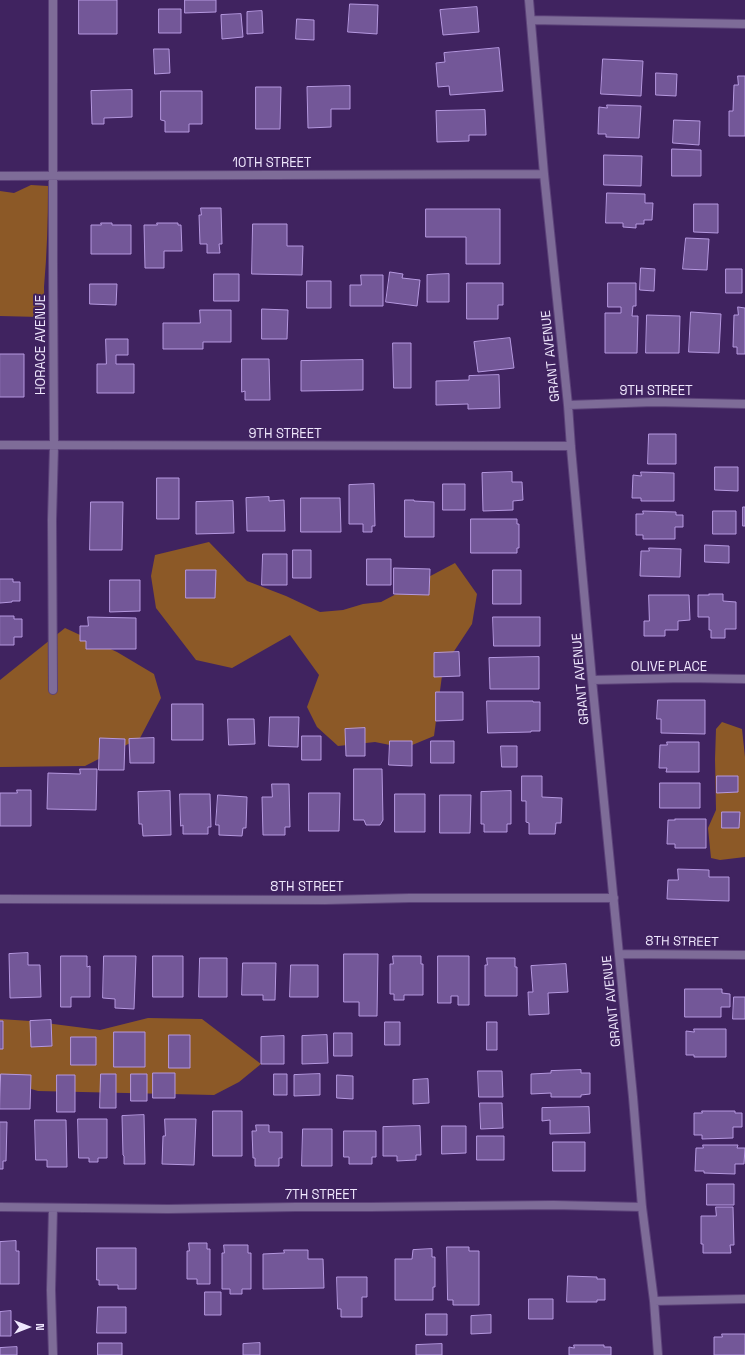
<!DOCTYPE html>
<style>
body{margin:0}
#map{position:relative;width:745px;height:1355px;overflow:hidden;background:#402360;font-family:"Space Grotesk",sans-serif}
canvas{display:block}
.north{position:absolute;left:8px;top:1307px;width:40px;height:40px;-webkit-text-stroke:3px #402360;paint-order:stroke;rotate:90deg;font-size:11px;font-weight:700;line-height:16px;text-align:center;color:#efe7fd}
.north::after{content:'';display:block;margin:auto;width:14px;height:18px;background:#efe7fd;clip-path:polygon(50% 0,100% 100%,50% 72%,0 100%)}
</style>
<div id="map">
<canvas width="745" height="1355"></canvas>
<div class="north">N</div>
</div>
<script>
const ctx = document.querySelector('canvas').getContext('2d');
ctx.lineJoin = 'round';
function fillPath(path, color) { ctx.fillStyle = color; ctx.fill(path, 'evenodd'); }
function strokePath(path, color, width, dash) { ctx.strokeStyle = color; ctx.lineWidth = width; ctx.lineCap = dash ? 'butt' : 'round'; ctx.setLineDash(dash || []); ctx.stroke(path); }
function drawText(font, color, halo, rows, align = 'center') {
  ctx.font = font + ' "Space Grotesk",sans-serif'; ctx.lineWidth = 4; ctx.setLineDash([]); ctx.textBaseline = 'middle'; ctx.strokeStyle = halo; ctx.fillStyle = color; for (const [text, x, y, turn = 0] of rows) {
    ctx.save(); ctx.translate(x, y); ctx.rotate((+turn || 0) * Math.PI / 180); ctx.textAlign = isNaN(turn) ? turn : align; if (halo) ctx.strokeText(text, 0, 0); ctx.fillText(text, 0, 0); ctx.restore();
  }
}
const forest = new Path2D(`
 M31 185 48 186C48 220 47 253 44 287 44 298 46 308 40 317L0 316V191L14 193Z
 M209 542 247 581 286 596 320 612 343 610 363 604 381 602 455 563 477 594 472 624 443 668 434 736 405 748 375 742 338 746 317 727 307 707 319 675 290 635 232 668 196 660 156 608 151 576 155 555Z
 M65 628 117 652 154 674 161 698 140 738 85 766 0 767V680Z
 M722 722 742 729 745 757V857L720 860 711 858 708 828 716 810 715 759 716 729Z
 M148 1018 202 1019 261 1064 239 1082 214 1095 38 1091 0 1080V1019L30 1021 100 1030Z`);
const building = new Path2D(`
 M79 0H117V34H79Z
 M185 0H216V12L185 13Z
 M350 4 378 5 377 34 348 32Z
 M477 7 479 32 443 35 440 10Z
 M159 9H181V33H159Z
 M262 11 263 33 247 34V12Z
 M241 14 243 37 222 39 221 15Z
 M297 19 314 20V40L296 39Z
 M499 48 503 91 450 95 449 86 438 87 436 63 445 62 444 53Z
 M154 49H169L170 73 155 74Z
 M603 59 643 61 641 96 601 94Z
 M656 73 677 74 676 96 656 95Z
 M738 76H745V136H729V111H733L734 85H738Z
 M350 86V109H331V127L308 128 307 87Z
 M256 87H281L280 129H256Z
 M132 90V117L104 118V124H92L91 91Z
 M161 91H202V124H189V132H165V121L161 120Z
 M607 105 641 106 639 138 606 137V134H598L599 107 607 108Z
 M485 110 486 135H469V141L437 142 436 111Z
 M674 120 700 121 699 145 673 143Z
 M672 149 701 150V176H672Z
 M604 155 642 156 641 186 604 185Z
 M607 193 645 194V203H653L652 220H644V224H636V228L623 227V223H606Z
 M694 204H718V233L694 232Z
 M201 208H221L222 244H219L220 253H207V244H200L199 215H201Z
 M426 209H500V264H466V237H426Z
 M101 223H112V225H131V254H91V225H101Z
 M157 223H178V225H181L182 251H164V268H145L144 225H157Z
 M253 224H287V246H303L302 275 252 274Z
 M686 238 709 239 707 270 683 269Z
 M641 268 655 269 654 291 640 290Z
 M726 269H742V293H726Z
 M390 272 403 274 402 278 420 280 417 306 386 302Z
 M214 274H239V301H214Z
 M449 274V302H427V275Z
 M361 275H383V306H350V285H361Z
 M307 281H331V308H307Z
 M467 283H503V305H498V319H467Z
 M608 283H636V306H633L632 316H638L637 353H605V313H621V307H608Z
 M90 284H117L116 305 90 304Z
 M738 307 745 308V354H737V347H733L734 315H738Z
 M262 309 288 310 287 339H262Z
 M200 310H231V342H203V349H163V323H200Z
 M691 312 721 314 719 353 689 352Z
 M647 315 680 316 679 353H646Z
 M510 338 514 368 478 372 474 342Z
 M106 339H128V355H116V364H134V393H97V364H106Z
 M393 343H411V388H394Z
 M0 354H24V397H0Z
 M242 359H269L270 400H245V391L242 392Z
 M363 360V390L301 391V361Z
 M499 375 500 408 468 409V404L436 405V381L469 380V376Z
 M649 434H676V464H648Z
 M715 467H738V491L715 490Z
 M512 472V482H522L523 500 513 501V510L483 511 482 473Z
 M641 472 674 473V501H641V498H632L633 475 641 476Z
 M157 478H179V519H157Z
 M374 484 375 526H372V532H363V524H349V485Z
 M443 484H465V510H443Z
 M269 497V501L284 500 285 531H247L246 498Z
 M301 498H340L341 532H301Z
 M405 500H414V501L434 502V537H405Z
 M233 501 234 533 196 534V502Z
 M91 502H123L122 550H90Z
 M743 507H745V526H743Z
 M643 511 676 512V515H683V527H675V539H643V535H636V514H643Z
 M713 511H736V534H713Z
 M471 519H517V524H519V548H517V553H471Z
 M705 545 729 546V563L705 562Z
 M649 548 681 549 680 577 640 576 641 551H649Z
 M293 550H311V578H293Z
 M263 554H287V585H262Z
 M367 559H391V585H367Z
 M394 568 430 569 429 595 394 594Z
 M186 570H216L215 598H186Z
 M493 570H521V604H493Z
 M0 579H13V582H20V601H12V602L0 603Z
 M110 580H140V611L110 612Z
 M709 594H723V601L736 602V629H725V638H711V630H709V617H698V595H709Z
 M649 595H689L690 620 678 621V630H665V636H644V621H649Z
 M0 616H14V619H22V637H14V645H0Z
 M88 617 136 618V649H86V641H80V626H88Z
 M493 617H540V646H494Z
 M459 652 460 676 434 677V653Z
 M539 657V689H490L489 658Z
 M436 692H463V720L436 721Z
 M658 700H705V734L661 733V719H657Z
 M487 701H533V702H540V731H531V732L488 733Z
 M172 704H203V740H172Z
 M270 717H299L298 747 269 746Z
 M228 719H254L255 744 229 745Z
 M365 728V756H346L345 729Z
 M302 736H321V760H302Z
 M100 738 125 739 124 770H99Z
 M154 738V763H130L129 739Z
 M390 741H412V766L389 765Z
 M431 741H454V763H431Z
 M667 742H699V772H666L667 768H659L660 745H667Z
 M501 746H517V767H502Z
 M80 769H97L96 810 47 809 48 773 80 774Z
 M354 769H382L383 820 380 825H366L364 820H354Z
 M522 776H542V797L562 798 561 823H556L555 834H529V823L526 822V801H522Z
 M717 776H738V792L717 793Z
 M660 783H700V808H660Z
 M272 784H289L290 827H285V835H263L262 797H272Z
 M17 790H31V826H0V793H17Z
 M170 791 171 835 143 836 142 824H139L138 792Z
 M511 791V824H507V832H484V824H481V792Z
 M309 793H340L339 831H309Z
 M180 794H210L211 827H208V834H183V825L181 826Z
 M395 794H425V832H395Z
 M218 795 247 797 246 828H243L242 836 219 835V825H216Z
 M440 795H471L470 833H440Z
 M722 812H740L739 828H722Z
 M675 819H706V848H675V844H667L668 820H675Z
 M678 869 709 870V877H729V901L667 899 668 880H678Z
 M28 953V965H40L41 997 10 998 9 954Z
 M344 954H378L377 1016H359V1002H344Z
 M61 956H87V967L90 966V997H71V1007H61Z
 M104 956H136L134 1009 115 1008V999L103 998Z
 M153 956H183V997H153Z
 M393 956H421V964H423V995H404V1000H394V994H390V964H393Z
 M438 956H469V1005H458V996H451V1003H438Z
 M200 958H227V997H199Z
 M487 958H515V967H517V996H485V965H487Z
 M243 963H276L275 1000H263V995H242Z
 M566 964 568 992 548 993 549 1014 529 1015 528 992H533L531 966Z
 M291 965H318V997H290Z
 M685 989H722V993L730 994V1007H721V1017H685Z
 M734 997H745V1019H733Z
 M51 1020 52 1046 31 1047 30 1021Z
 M0 1021H3V1049H0Z
 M385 1022H400V1045H385Z
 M487 1022H497V1050H487Z
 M694 1029H726V1057H694V1055H686V1031L694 1032Z
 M114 1032H145V1067H114Z
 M334 1033H352V1056H334Z
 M169 1035H190V1068H169Z
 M327 1035 328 1063 302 1064V1036Z
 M284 1036V1064H261V1037Z
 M71 1037H96V1065H71Z
 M581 1070V1073H590V1094L581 1095V1097H551V1093L531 1094V1074L551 1073V1071Z
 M478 1071H502L503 1097H479Z
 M153 1073H175V1098H153Z
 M1 1074 31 1075 30 1109H0Z
 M101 1074H116V1108H100Z
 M131 1074H147V1101H131Z
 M274 1074H287V1095H274Z
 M320 1074V1095L294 1096V1075Z
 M57 1075H75V1112H57Z
 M337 1075 353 1076V1099L337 1098Z
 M428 1079 429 1103 413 1104V1080Z
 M480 1103H502L503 1128 481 1129Z
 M589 1107 590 1133 550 1134V1120L542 1121V1108Z
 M213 1111H242V1156H213Z
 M702 1111H735V1113H742V1127H733V1138L702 1139V1135H694V1113H702Z
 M144 1115 145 1164H124V1156L123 1155 122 1116Z
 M78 1119H107V1158H98V1162H89V1158H79Z
 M165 1119H196L194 1165 162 1164 163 1136H165Z
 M35 1120H66L67 1167H47V1160H36Z
 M0 1122H7L6 1161H3V1169H0Z
 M256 1125H269V1132H282V1158H279V1166H255V1158H253L252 1131H256Z
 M420 1126 421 1155H416V1160L397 1161V1156H383V1127Z
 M442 1126H466V1153L442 1154Z
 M303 1129H332V1166H302Z
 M344 1131H376V1157H372V1164H349V1157H344Z
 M477 1136H504V1160H477Z
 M553 1142H585V1171H553Z
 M703 1145H738L737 1148H745L744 1164H735V1174L704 1173V1171H695L696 1148H703Z
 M707 1184H734V1205H707Z
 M716 1207H733L734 1245H730L731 1253H703V1244H701V1216H716Z
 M16 1241V1251H19V1284H0V1242Z
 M189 1243H207V1249H210V1284H197V1279H187V1251H189Z
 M224 1245H248V1253H251V1289H242V1294H230V1289H222V1253H224Z
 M447 1247H469V1251H479V1305H453V1300H448Z
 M97 1248H136V1289H118V1285H99V1280H97Z
 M432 1249V1257H435V1287H433V1300H395V1259H412L413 1250Z
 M284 1250H308V1259H323L324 1288 263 1289V1254L284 1253Z
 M568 1276 597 1277V1279H605V1300H597V1302H567Z
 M337 1277H367V1297H362V1317H341V1309H338Z
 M205 1292H221V1315H205Z
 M529 1299H553V1319H529Z
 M98 1307H126V1333H97Z
 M11 1311V1336H0V1312Z
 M426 1314H447V1335H426Z
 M491 1315V1333L471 1334V1316Z
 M722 1334H745V1355H714V1337H722Z
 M98 1343H122V1355H98Z
 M260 1343V1355H243V1344Z
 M442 1344V1355H416V1345Z
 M574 1345H604V1347H611V1355H569V1347L574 1348Z
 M17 1347V1355H0V1348Z`);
const street = new Path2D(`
 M529 0 544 174 568 405 571 448 592 680 633 1097 642 1207 654 1301 658 1355
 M531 20 745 24
 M0 176 544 174
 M568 405 654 402 745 404
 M0 445 571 446
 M592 680 685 678 745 679
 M53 690 52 520 54 446 53 263V0
 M0 899 325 900 410 898H614
 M619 954 745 955
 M0 1207 168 1209 296 1207H370L553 1205 642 1207
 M654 1301 745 1299
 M53 1355 51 1290 53 1208`);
const streetNames = [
 ["10TH STREET",272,163],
 ["HORACE AVENUE",41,345,-90],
 ["GRANT AVENUE",551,356,-96],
 ["9TH STREET",656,391],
 ["9TH STREET",285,434],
 ["OLIVE PLACE",669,667],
 ["GRANT AVENUE",581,679,-95],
 ["8TH STREET",307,887],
 ["8TH STREET",682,942,1],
 ["GRANT AVENUE",612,1001,-96],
 ["7TH STREET",321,1195]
];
fillPath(forest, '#8c5927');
fillPath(building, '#735798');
strokePath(building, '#b598df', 1);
strokePath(street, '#5c4279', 10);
strokePath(street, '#7e6c98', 8);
drawText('13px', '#efe7fd', '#402360', streetNames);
</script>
